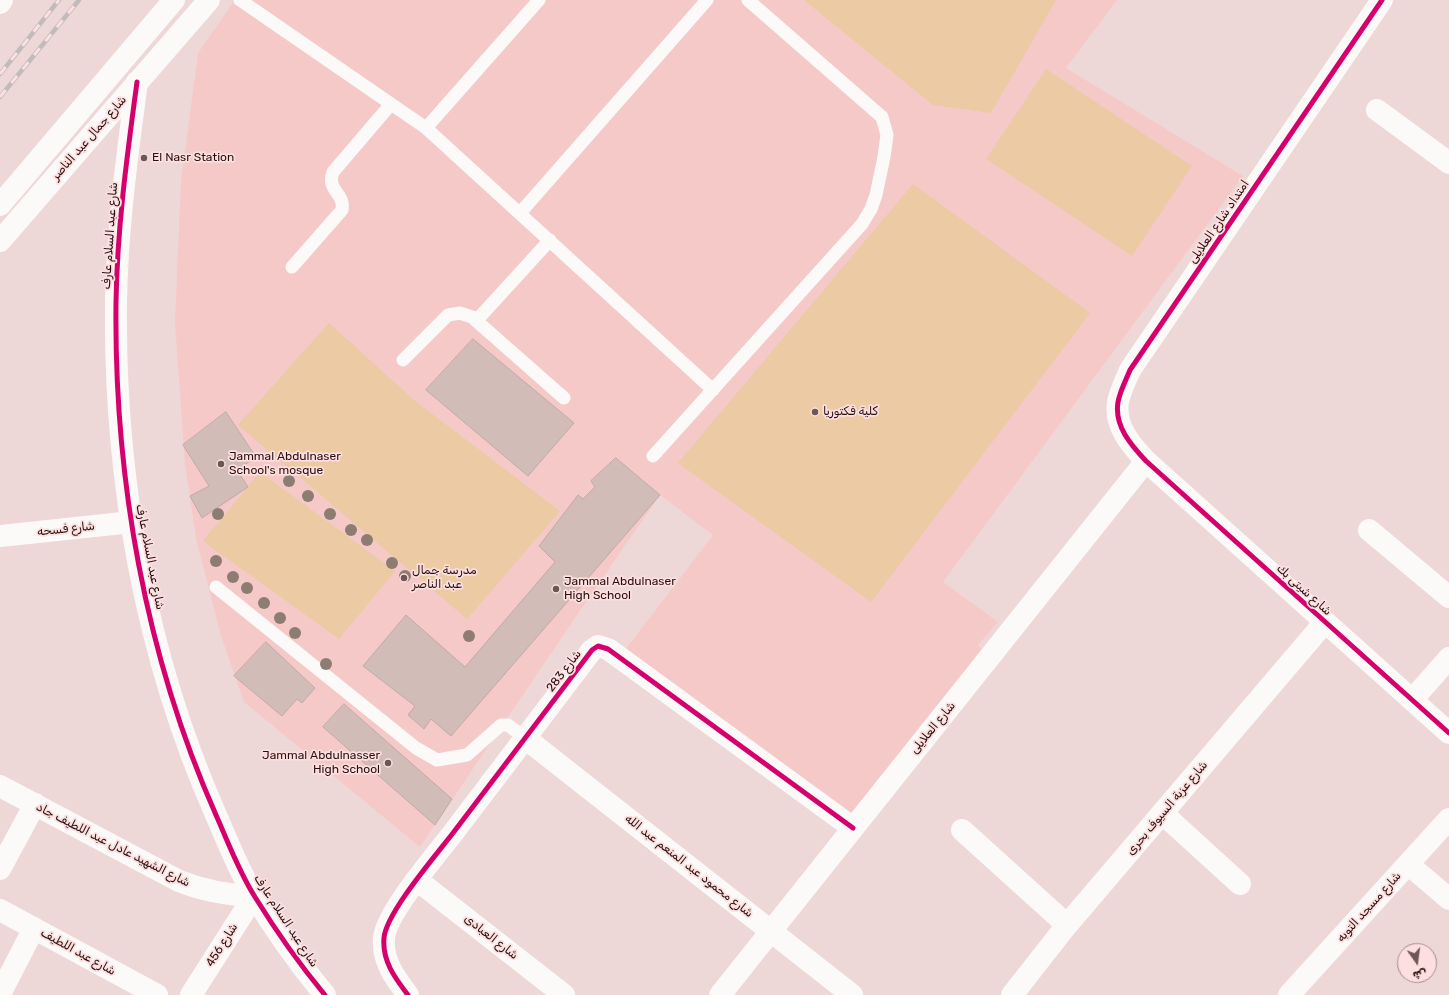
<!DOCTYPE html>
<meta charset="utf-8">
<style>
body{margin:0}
#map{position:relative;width:1449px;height:995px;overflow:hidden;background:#eed7d7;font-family:Rubik,Vazirmatn,sans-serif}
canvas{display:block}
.north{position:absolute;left:1397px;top:943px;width:40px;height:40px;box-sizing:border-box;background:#fcdfde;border:1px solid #a78c8c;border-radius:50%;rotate:166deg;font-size:11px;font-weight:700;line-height:16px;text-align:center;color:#281010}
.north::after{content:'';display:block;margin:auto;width:14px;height:18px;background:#6d5656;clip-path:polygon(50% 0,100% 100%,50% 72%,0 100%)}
</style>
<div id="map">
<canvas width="1449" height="995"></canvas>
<div class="north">ش</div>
</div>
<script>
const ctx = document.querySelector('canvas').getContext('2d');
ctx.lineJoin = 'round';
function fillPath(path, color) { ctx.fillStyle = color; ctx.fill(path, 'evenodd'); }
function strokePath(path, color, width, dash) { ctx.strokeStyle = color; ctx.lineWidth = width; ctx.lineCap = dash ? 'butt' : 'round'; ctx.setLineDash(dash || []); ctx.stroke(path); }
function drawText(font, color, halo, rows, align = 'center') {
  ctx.font = font + ' Rubik,Vazirmatn,sans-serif'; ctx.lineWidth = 3.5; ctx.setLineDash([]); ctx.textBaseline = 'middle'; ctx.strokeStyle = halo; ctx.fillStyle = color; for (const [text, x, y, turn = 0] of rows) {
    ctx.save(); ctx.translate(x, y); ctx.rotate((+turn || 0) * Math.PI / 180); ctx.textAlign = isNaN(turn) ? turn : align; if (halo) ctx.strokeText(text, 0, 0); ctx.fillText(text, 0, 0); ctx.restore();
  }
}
const built = new Path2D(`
 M235 0H1117L1066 68 1243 176 943 582 998 622 978 645 983 651 853 818 625 650 713 535 660 495 575 618 420 847 244 702 221 636 196 538 185 464 175 323 181 181 198 53Z`);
const green = new Path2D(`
 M804 0H1056L991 113 933 105Z
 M1046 69 1192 166 1132 256 986 159Z
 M913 184 1090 313 871 602 678 463Z
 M329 323 415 401 560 511 467 619 238 425Z
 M260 472 395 571 339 639 203 541Z`);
const building = new Path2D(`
 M473 339 574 423 528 476 426 390Z
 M226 412 256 457 237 470 248 487 202 518 190 496 209 486 183 445Z
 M616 458 660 495 451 736 431 719 424 729 408 715 415 706 363 666 406 615 465 667 555 562 539 546 578 495 583 499 595 487 591 481Z
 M266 642 315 688 302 703 297 699 282 716 234 676Z
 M344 704 452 799 435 825 323 727Z`);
const service = new Path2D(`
 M240 0 426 128 713 390
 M426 128 539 0
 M520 213 707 0
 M292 267 342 210C345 192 326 191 333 172L391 104
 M476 321 550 240
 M403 360 448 315 460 313 472 317 564 398
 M653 456 862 224 871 209 876 195 884 157 887 135 882 117 748 0
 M216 587 416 748 437 760 467 755 501 725H508L525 738`);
const minor = new Path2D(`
 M1382 0 1130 370C1126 380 1120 391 1118 402 1114 426 1131 445 1146 461L1449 733
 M1377 110 1449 163
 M1369 530 1449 597
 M0 536 132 522
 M1412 700 1449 658
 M525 738 852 995
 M1162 813 1240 884
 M962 830 1067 925
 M1408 864 1449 899
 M0 869 35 804
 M417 880 564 995
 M0 910 157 995
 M0 994 34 928
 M191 995 254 896
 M408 995C395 978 382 961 384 938 386 913 436 855 453 833 499 772 546 711 592 650L598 646 608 649 853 828
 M720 995 1146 461
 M1012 995 1067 925 1325 622
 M1289 995 1449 819`);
const tertiary = new Path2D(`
 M0 3 2 0
 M137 82C127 156 117 229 116 303 114 477 145 655 216 815 228 842 239 872 255 897 276 931 300 965 325 995
 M0 786 179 881C204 891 227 895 254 896`);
const primary = new Path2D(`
 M0 205 174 0
 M0 241 209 0`);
const rail = new Path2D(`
 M0 74 59 0
 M0 97 79 0`);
const cycleway = new Path2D(`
 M1382 0 1130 370C1126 380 1120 391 1118 402 1114 426 1131 445 1146 461L1449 733
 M137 82C127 156 117 229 116 303 114 477 145 655 216 815 228 842 239 872 255 897 276 931 300 965 325 995
 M408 995C395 978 382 961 384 938 386 913 436 855 453 833 499 772 546 711 592 650L598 646 608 649 853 828`);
const trees = [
 [289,481],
 [308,496],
 [218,514],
 [330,514],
 [351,530],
 [367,540],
 [216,561],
 [392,563],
 [405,576],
 [233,577],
 [247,588],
 [264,603],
 [280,618],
 [295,633],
 [469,636],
 [326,664]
];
const markers = [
 [144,158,4,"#6d5656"],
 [815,412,4,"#6d5656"],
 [221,464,4,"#6d5656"],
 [404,578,4,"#6d5656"],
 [556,589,4,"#6d5656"],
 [388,763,4,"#6d5656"]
];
const streetNames = [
 ["شارع جمال عبد الناصر",89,138,-49],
 ["امتداد شارع العلايلى",1219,222,-56],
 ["شارع عبد السلام عارف",110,236,-86],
 ["شارع فسحه",66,529,-6],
 ["شارع عبد السلام عارف",150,557,79],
 ["شارع شيتى بك",1304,590,42],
 ["شارع 283",564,671,-53],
 ["شارع العلايلى",933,728,-51],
 ["شارع عزبة السيوف بحرى",1167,808,-50],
 ["شارع الشهيد عادل عبد اللطيف جاد",113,845,27],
 ["شارع محمود عبد المنعم عبد الله",689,866,38],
 ["شارع مسجد التوبه",1369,907,-48],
 ["شارع عبد السلام عارف",286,921,57],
 ["شارع العبادى",491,937,38],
 ["شارع 456",222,945,-58],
 ["شارع عبد اللطيف",78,952,29]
];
const poiNames = [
 ["El Nasr Station",152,158],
 ["كلية فكتوريا",823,412],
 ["Jammal Abdulnaser",229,457],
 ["School's mosque",229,471],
 ["مدرسة جمال",412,571],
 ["عبد الناصر",412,585],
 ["Jammal Abdulnaser",564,582],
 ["High School",564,596],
 ["Jammal Abdulnasser",380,756,"right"],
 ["High School",380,770,"right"]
];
fillPath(built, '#f6c9c9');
fillPath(green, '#ebcaa4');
fillPath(building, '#d2bcb8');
strokePath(building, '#c0aaa7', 1);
strokePath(service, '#fcf9f9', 13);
strokePath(minor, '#fcf9f9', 22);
strokePath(tertiary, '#fcf9f9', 22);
strokePath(primary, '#fcf9f9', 22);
strokePath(rail, '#c1bbbb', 4.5);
strokePath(rail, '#fcdfde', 3, [9]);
strokePath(cycleway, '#d6006c', 5);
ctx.fillStyle = '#8d7c71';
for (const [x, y] of trees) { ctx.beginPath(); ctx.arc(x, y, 6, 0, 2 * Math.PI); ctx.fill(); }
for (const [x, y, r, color] of markers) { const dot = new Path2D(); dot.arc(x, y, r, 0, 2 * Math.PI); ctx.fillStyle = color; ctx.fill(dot); strokePath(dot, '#fcdfde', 1.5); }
drawText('12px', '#281010', '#fcdfde', streetNames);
drawText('12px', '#281010', '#fcdfde', poiNames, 'left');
</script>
